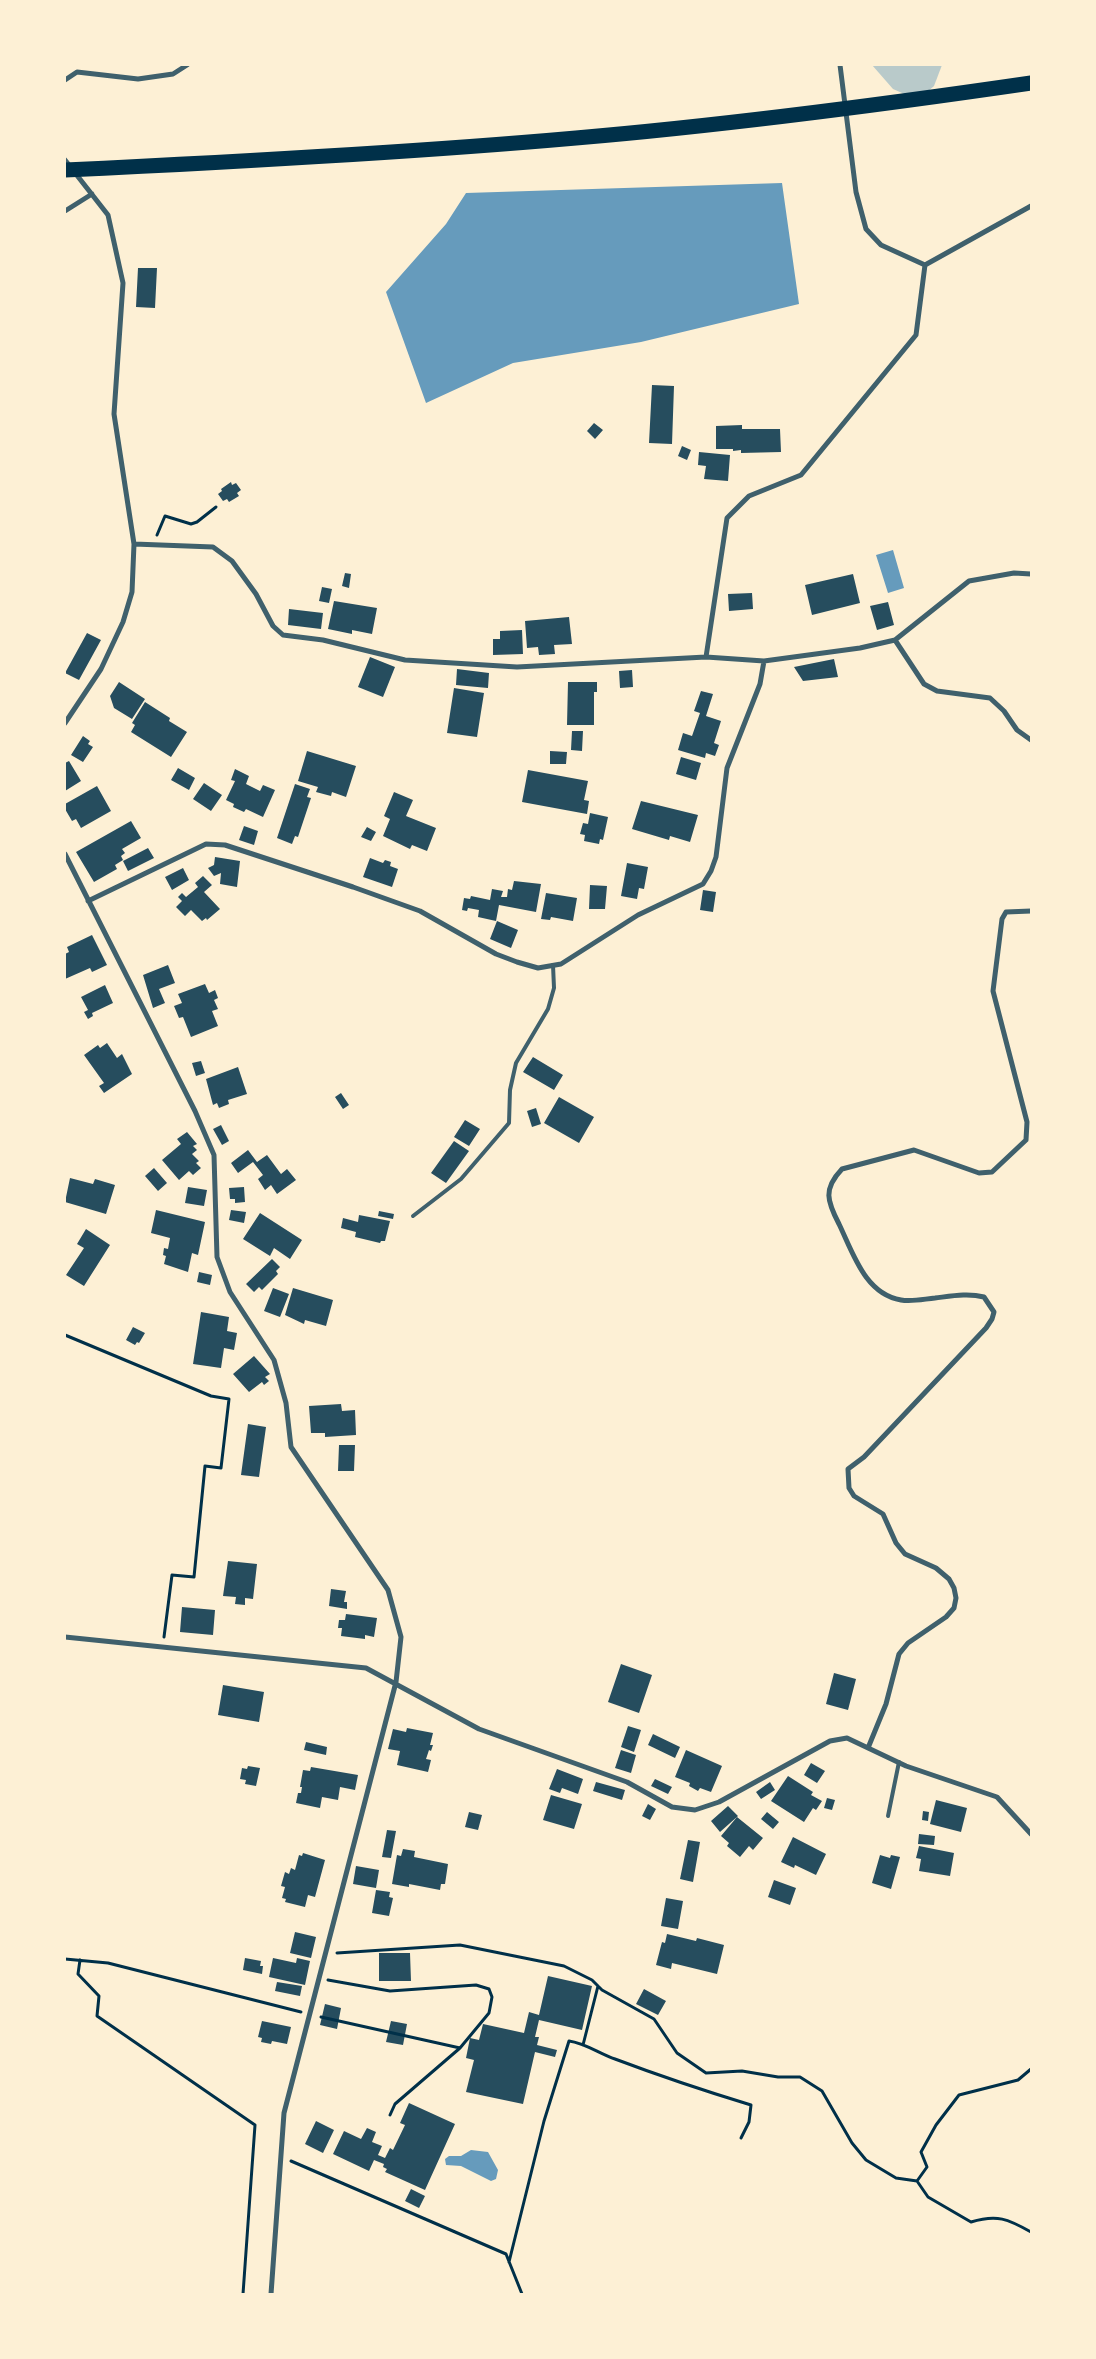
<!DOCTYPE html>
<style>
body{margin:0}
#map{position:relative;width:1096px;height:2359px;overflow:hidden;background:#fdf0d5;font-family:"Golos Text",sans-serif}
canvas{display:block}
.frame{position:absolute;inset:0;border:66px solid #fdf0d5;pointer-events:none}
</style>
<div id="map">
<canvas width="1096" height="2359"></canvas>
<div class="frame"></div>
</div>
<script>
const ctx = document.querySelector('canvas').getContext('2d');
ctx.lineJoin = 'round';
function fillPath(path, color) { ctx.fillStyle = color; ctx.fill(path, 'evenodd'); }
function strokePath(path, color, width, dash) { ctx.strokeStyle = color; ctx.lineWidth = width; ctx.lineCap = dash ? 'butt' : 'round'; ctx.setLineDash(dash || []); ctx.stroke(path); }
const green = new Path2D(`
 M872 65H942L934 86 918 100 893 89Z`);
const water = new Path2D(`
 M782 183 799 304 641 342 513 363 426 403 386 292 446 224 466 193Z
 M893 550 904 588 888 593 876 555Z
 M471 2150 488 2152 498 2170 496 2179 491 2181 461 2166 446 2165 445 2159 449 2156H461Z`);
const building = new Path2D(`
 M138 268H157L155 308 136 307Z
 M652 385 674 386 672 444 649 443Z
 M594 423 603 430 595 439 587 431Z
 M742 425V429H780L781 452 741 453V450L733 451V449H716V426Z
 M682 446 691 450 687 460 678 456Z
 M699 452 730 455 728 481 704 479 706 466 698 465Z
 M231 482 232 485 236 483 241 490 237 493 239 496 229 502 227 499 223 501 218 494 222 491 221 489Z
 M345 573 351 574 349 588 342 586Z
 M853 574 860 603 812 615 805 585Z
 M322 587 332 589 329 603 319 601Z
 M752 593 753 609 729 611 728 594Z
 M334 601 377 608 372 634 352 630V634L328 629Z
 M888 602 894 625 877 630 870 606Z
 M289 609 323 613 321 629 288 625Z
 M569 617 572 644 554 645 555 654 539 655 538 647 527 648 525 621Z
 M522 630 523 654 493 655V639H500V631Z
 M87 633 101 640 79 680 65 673Z
 M370 657 395 667 383 697 358 687Z
 M834 659 838 677 803 681 794 667Z
 M457 669 489 673 488 688 456 685Z
 M632 670 633 687 620 688 619 671Z
 M119 682 145 699 132 719 114 708 110 696Z
 M568 682H597V692H594V725H567Z
 M454 688 484 693 477 737 447 733Z
 M701 691 713 694 706 716 721 721 714 743 719 745 715 756 706 753 705 758 678 750 683 733 692 736 700 713 694 711Z
 M145 702 170 718 169 721 187 732 171 757 131 732 135 725 132 723Z
 M572 731H583L582 751 571 750Z
 M83 736 90 741 88 744 93 747 83 762 71 755Z
 M307 751 356 766 346 797 332 792 331 796 316 792 318 787 298 781Z
 M550 751 567 752 566 764H550Z
 M681 757 701 763 696 780 676 774Z
 M69 761 81 781 65 791V763Z
 M178 768 195 778 189 790 171 780Z
 M235 769 249 776 246 784 260 791 263 785 275 790 263 817 246 809 244 812 233 807 234 804 226 800 235 781 231 780Z
 M528 770 588 781 584 800 589 801 587 814 522 802Z
 M204 783 222 795 211 811 193 799Z
 M295 784 310 789 307 797 311 798 298 837 295 836 292 844 277 838Z
 M97 786 111 811 81 828 76 819 72 821 65 809V804Z
 M394 792 413 800 406 816 436 828 427 851 412 845 410 849 383 836 390 819 384 816Z
 M641 801 698 815 690 842 670 836 669 840 632 829Z
 M590 813 608 817 603 840 600 839 599 844 584 841 585 835 580 834 583 823 588 824Z
 M131 821 141 838 122 849 125 853 121 856 123 860 115 865 117 869 94 882 76 852Z
 M244 826 258 831 254 845 239 840Z
 M367 827 376 832 371 841 361 837Z
 M148 848 154 858 128 871 123 861Z
 M215 857 240 861 237 887 220 884 221 873 214 876 208 868 214 865Z
 M370 858 383 863 385 860 391 862 390 866 398 869 392 887 363 877Z
 M627 863 648 867 644 889 639 888 637 899 621 896Z
 M183 868 189 880 172 890 165 877Z
 M203 876 212 885 204 892 220 909 207 920 206 918 202 921 191 910 185 916 176 907 182 901 178 897 182 893 186 897 198 887 195 883Z
 M514 881 541 884 536 912 499 905 496 921 478 917 479 910 468 908 467 911 462 910 464 898 470 899 471 896 490 900 492 889 503 891 501 897H507L508 889 512 890Z
 M590 885 607 886 605 909H589Z
 M703 890 716 892 713 912 700 910Z
 M546 893 577 898 573 921 551 917 550 920 541 919Z
 M497 921 518 930 511 948 490 939Z
 M92 935 107 965 92 972 90 968 65 979V954L69 952 67 947Z
 M168 965 175 983 159 989 165 1003 153 1008 143 975Z
 M205 984 209 993 215 990 218 998 214 1000 218 1009 212 1011 218 1026 191 1037 183 1017 179 1018 174 1006 182 1003 178 994Z
 M105 985 113 1003 92 1013 93 1016 88 1019 84 1012 88 1010 81 997Z
 M107 1043 117 1058 122 1054 132 1074 104 1093 99 1086 104 1083 84 1055 98 1045 100 1048Z
 M533 1057 563 1075 554 1090 523 1072Z
 M201 1061 205 1073 196 1076 192 1063Z
 M238 1067 247 1094 228 1100 229 1104 219 1108 217 1103 213 1105 206 1079Z
 M341 1093 349 1105 343 1109 335 1097Z
 M559 1097 594 1117 579 1143 544 1123Z
 M536 1108 541 1124 532 1127 527 1111Z
 M465 1120 480 1129 469 1146 454 1137Z
 M221 1125 229 1141 222 1145 213 1129Z
 M187 1132 197 1144 193 1146 197 1150 192 1154 199 1161 196 1163 201 1168 193 1175 189 1171 179 1180 162 1160 181 1144 177 1139Z
 M454 1141 469 1151 446 1183 431 1173Z
 M248 1150 257 1162 267 1155 281 1174 287 1169 296 1180 277 1194 271 1185 265 1190 258 1179 263 1175 253 1162 238 1173 231 1163Z
 M154 1168 167 1183 158 1191 145 1176Z
 M70 1178 93 1184 95 1179 115 1185 106 1214 65 1202Z
 M188 1187 207 1190 204 1206 185 1203Z
 M244 1187 245 1202 235 1203V1199H230L229 1188Z
 M156 1210 205 1222 198 1255 192 1253 188 1272 164 1264 166 1256 163 1255 164 1248 168 1249 170 1238 151 1233Z
 M231 1210 246 1212 244 1223 229 1220Z
 M379 1211 394 1214 393 1219 378 1216Z
 M260 1213 302 1240 290 1259 274 1248 270 1256 243 1239Z
 M359 1215 390 1221 385 1241H381L380 1243 355 1237 356 1232 341 1228 343 1218 358 1222Z
 M86 1229 110 1245 84 1286 66 1275 84 1248 77 1244Z
 M272 1259 280 1267 276 1271 278 1274 262 1290 259 1287 254 1292 246 1284Z
 M199 1272 212 1275 210 1285 197 1282Z
 M273 1288 289 1294 280 1317 264 1311Z
 M293 1288 333 1300 326 1326 305 1320 304 1324 285 1315Z
 M201 1312 229 1317 227 1331 237 1333 234 1350 224 1348 221 1368 193 1364Z
 M133 1327 145 1333 139 1343 137 1342 135 1345 126 1340Z
 M254 1356 270 1374 265 1377 269 1381 264 1385 262 1382 249 1392 233 1374Z
 M341 1404 342 1411 355 1410 356 1435 325 1437V1433H311L309 1406Z
 M248 1424 266 1427 259 1477 241 1475Z
 M339 1445H355L354 1471H338Z
 M228 1561 257 1564 253 1599 245 1598V1605L235 1604 236 1597 223 1596Z
 M331 1589 346 1591 344 1602H347V1609L329 1606Z
 M182 1607 215 1610 213 1635 180 1632Z
 M346 1614 377 1618 374 1637 365 1635V1639L341 1636 342 1628H338L339 1620H345Z
 M621 1664 652 1675 639 1713 608 1702Z
 M834 1673 856 1679 848 1710 826 1704Z
 M223 1685 264 1692 259 1722 218 1715Z
 M628 1726 641 1730 634 1752 621 1747Z
 M407 1728 433 1733 430 1745H433L431 1751 429 1750 426 1759 431 1760 428 1772 397 1765 400 1751 388 1749 393 1729 406 1732Z
 M653 1734 680 1747 675 1758 648 1745Z
 M306 1742 327 1747 326 1755 304 1750Z
 M621 1750 636 1755 631 1773 615 1768Z
 M686 1750 722 1766 711 1792 700 1788 698 1791 689 1786 690 1783 675 1777Z
 M811 1763 825 1771 817 1783 804 1775Z
 M248 1766 260 1768 256 1786 245 1784 246 1780 240 1779 242 1768 247 1769Z
 M311 1767 358 1775 355 1790 340 1787 338 1800 322 1797 320 1808 296 1803 298 1793H301L302 1787H300L303 1770 310 1771Z
 M557 1769 583 1779 578 1794 562 1788 560 1793 549 1789Z
 M788 1776 813 1792 811 1795 822 1801 816 1810 813 1808 804 1822 771 1801Z
 M655 1779 672 1787 668 1794 651 1786Z
 M596 1782 625 1790 622 1800 593 1791Z
 M770 1782 775 1790 761 1799 756 1792Z
 M551 1795 582 1804 574 1829 543 1820Z
 M827 1798 835 1800 832 1810 824 1808Z
 M936 1800 967 1808 961 1832 930 1824Z
 M648 1804 656 1809 650 1820 642 1816Z
 M728 1806 738 1816 720 1832 711 1821Z
 M923 1811 929 1812 928 1821 922 1820Z
 M469 1812 482 1815 478 1830 465 1827Z
 M767 1812 779 1822 773 1829 761 1819Z
 M737 1817 763 1838 753 1850 749 1846 740 1857 727 1846 729 1843 721 1836Z
 M387 1830 396 1831 391 1858 382 1857Z
 M919 1834 935 1836 934 1845 918 1844Z
 M793 1837 826 1854 816 1875 795 1865 794 1868 781 1862Z
 M688 1840 700 1842 693 1882 680 1879Z
 M919 1846 954 1853 950 1876 919 1871 921 1859 916 1858Z
 M403 1849 415 1851 414 1857 448 1864 445 1884H441L440 1890 409 1884V1887L392 1884 397 1855 401 1856Z
 M303 1853 325 1860 315 1897 308 1895 305 1907 285 1902 286 1899 282 1898 285 1887 281 1886 285 1872 289 1874 291 1868 295 1870 299 1855 302 1856Z
 M880 1855 890 1858 891 1855 900 1857 891 1889 872 1883Z
 M356 1866 379 1870 376 1888 353 1884Z
 M774 1880 796 1888 790 1905 768 1897Z
 M376 1890 390 1892 389 1897 393 1898 389 1916 372 1913Z
 M666 1898 683 1901 678 1929 661 1926Z
 M295 1932 316 1937 311 1958 290 1953Z
 M667 1934 696 1941 697 1938 724 1945 717 1974 672 1963 671 1969 656 1965 662 1942 665 1943Z
 M379 1953H410L411 1981H379Z
 M245 1958 261 1961 260 1966H263L262 1974 243 1970Z
 M273 1958 296 1963 297 1958 310 1961 305 1985 269 1977Z
 M548 1976 592 1986 582 2030 539 2020 535 2037H539L537 2045 557 2050 555 2057 535 2052 523 2104 466 2092 474 2060 466 2058 470 2038 479 2040 483 2024 524 2033 529 2012 539 2015Z
 M277 1982 302 1986 300 1996 275 1991Z
 M644 1989 666 2001 658 2015 636 2004Z
 M325 2004 341 2008 337 2029 320 2025Z
 M262 2021 291 2027 287 2044 272 2041 271 2044 261 2042 262 2038 258 2037Z
 M391 2021 407 2024 403 2045 386 2042Z
 M409 2103 455 2124 425 2190 385 2172 387 2169 383 2167 384 2164 374 2160 369 2171 333 2154 344 2131 361 2139 367 2128 376 2132 372 2142 382 2146 378 2155 385 2158 390 2148 393 2150 405 2125 400 2123Z
 M316 2121 334 2130 323 2153 305 2144Z
 M411 2189 425 2196 419 2208 405 2201Z`);
const path = new Path2D(`
 M157 535 165 516 191 524 197 522 216 507
 M65 1335 211 1396 229 1399 221 1468 205 1466 194 1577 172 1575 164 1637
 M337 1953 460 1945 564 1966 592 1980 602 1990 654 2019 677 2053 706 2073 742 2071 778 2077H800L822 2091 852 2143 866 2160 896 2178 917 2181 928 2197 971 2222C997 2214 1008 2219 1031 2232
 M65 1959 108 1963 301 2012
 M80 1960 78 1974 99 1996 97 2016 255 2125 243 2294
 M328 1980 390 1991 476 1985 489 1989 492 1997 489 2013 460 2048 395 2104 390 2115
 M321 2017 460 2048
 M583 2045 598 1986
 M291 2161 506 2254 522 2294
 M917 2181 927 2167 921 2152 936 2125 959 2095 1018 2080 1031 2069
 M509 2262 544 2121 569 2041C585 2043 600 2054 615 2059 660 2076 705 2091 751 2105L749 2122 741 2138`);
const service = new Path2D(`
 M413 1216 461 1179 509 1123 510 1090 516 1063 548 1009 554 988 553 965
 M888 1816 899 1762`);
const minor = new Path2D(`
 M840 65 856 192 866 229 881 245 925 265
 M65 80 77 72 138 79 173 74 187 65
 M65 160 108 215 123 283 114 414 134 544 132 592 123 622 101 669 65 723
 M65 211 92 194
 M925 265 1031 206
 M134 544 213 547 232 561 256 594 273 626 283 635 323 640 405 660 517 667 706 657 764 661 860 648 895 640 969 581 1014 573 1031 574
 M895 640 924 684 937 691 990 698 1004 711 1017 730 1031 740
 M706 657 727 518 749 496 801 475 916 335 925 265
 M65 854 195 1111 214 1155 217 1257 230 1292 274 1360 286 1403 291 1447 388 1590 401 1637 396 1682 284 2113 271 2294
 M88 901 206 844 225 845 353 887 420 911 496 954 517 962 538 968 561 964 638 915 703 884 711 871 716 857 727 768 760 684 764 661
 M65 1637 366 1668 479 1729 627 1782 672 1807 695 1810 719 1802 830 1741 847 1738 906 1766 997 1797 1031 1834
 M868 1748 886 1704 899 1654 908 1643 946 1617 954 1608 956 1598 954 1588 949 1579 936 1568 905 1554 896 1543 883 1514 854 1496 849 1488 848 1469 864 1457 986 1328 992 1319 994 1312 984 1297C968 1293 952 1296 935 1298 924 1299 912 1302 901 1300 865 1294 853 1253 839 1224 827 1201 823 1189 842 1169L914 1150 979 1173 992 1172 1026 1140 1027 1122 993 991 1002 919 1006 912 1031 911`);
const motorway = new Path2D(`
 M65 170C236 162 406 153 576 138 728 125 880 105 1031 83`);
fillPath(green, '#b9caca');
fillPath(water, '#669bbc');
fillPath(building, '#264d5e');
strokePath(path, '#003049', 3);
strokePath(service, '#3f606c', 4);
strokePath(minor, '#3f606c', 5);
strokePath(motorway, '#003049', 15);
</script>
